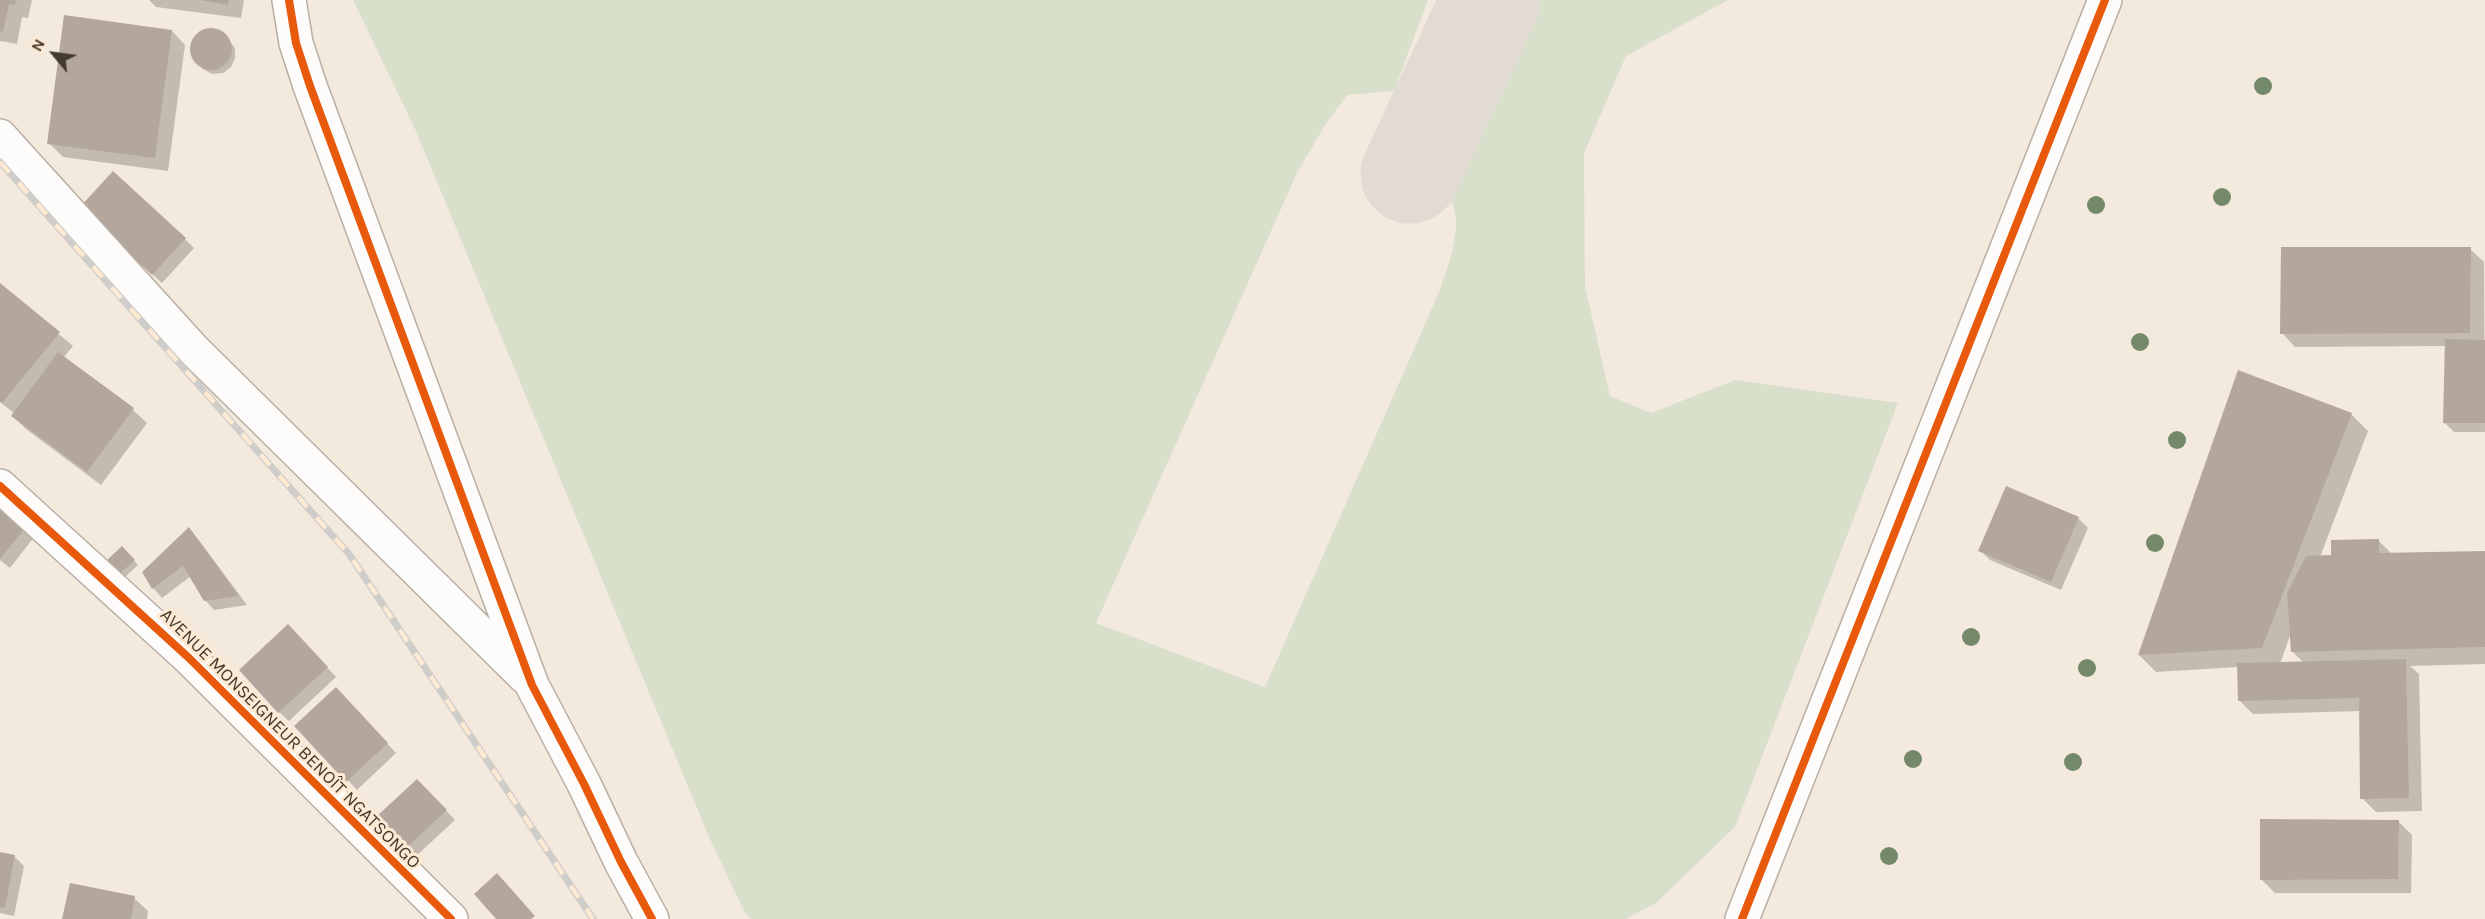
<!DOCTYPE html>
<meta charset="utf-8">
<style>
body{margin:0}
#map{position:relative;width:2485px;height:919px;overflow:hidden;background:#f4e9dd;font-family:Karla,sans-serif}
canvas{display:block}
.north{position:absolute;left:24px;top:24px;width:60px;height:60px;-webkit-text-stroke:4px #feead3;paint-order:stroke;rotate:299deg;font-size:16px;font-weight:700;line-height:24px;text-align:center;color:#433a2e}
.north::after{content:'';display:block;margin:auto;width:21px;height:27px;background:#433a2e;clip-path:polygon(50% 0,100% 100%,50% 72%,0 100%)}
</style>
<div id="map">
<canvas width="2485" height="919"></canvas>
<div class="north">N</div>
</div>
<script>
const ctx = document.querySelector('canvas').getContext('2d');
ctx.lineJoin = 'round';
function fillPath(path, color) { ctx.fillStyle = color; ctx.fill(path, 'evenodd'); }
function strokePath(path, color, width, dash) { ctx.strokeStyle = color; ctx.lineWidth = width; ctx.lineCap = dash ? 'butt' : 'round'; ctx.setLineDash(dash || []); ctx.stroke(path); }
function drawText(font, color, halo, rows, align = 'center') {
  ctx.font = font + ' Karla,sans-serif'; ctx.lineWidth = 6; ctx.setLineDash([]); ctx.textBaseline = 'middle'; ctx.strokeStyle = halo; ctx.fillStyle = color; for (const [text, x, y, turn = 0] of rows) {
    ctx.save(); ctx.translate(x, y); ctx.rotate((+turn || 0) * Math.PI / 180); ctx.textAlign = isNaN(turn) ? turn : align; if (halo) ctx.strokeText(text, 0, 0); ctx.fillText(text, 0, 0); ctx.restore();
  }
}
const green = new Path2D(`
 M353 0H1428L1394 91 1347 95 1325 125 1297 173 1096 623 1265 687 1440 290C1448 265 1461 234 1454 207 1451 196 1435 182 1427 173L1506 0H1728L1626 56 1584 153 1585 286 1610 396 1651 413 1735 380 1898 403 1735 827 1656 903 1626 919H751L744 911 709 837 415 129Z`);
const shadow = new Path2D(`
 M0 0H32L28 18 22 17 17 44 0 41Z
 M149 0H244L241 18 156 7Z
 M204 30H215L224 34 235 48V58L231 67 223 73 212 74 203 69 192 56V45L196 35Z
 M172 31 185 45 168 171 63 157 49 143Z
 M90 218 185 239 194 248 162 283Z
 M2470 249 2484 262 2485 432H2454L2444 422 2446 346 2295 347 2282 333Z
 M0 285 73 346 63 358 133 410 147 423 101 485 26 429 13 416 14 413 0 402Z
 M2351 414 2368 431 2320 557 2333 556 2378 540 2393 555 2485 552V664L2410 666 2419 674 2422 811 2376 812 2362 798 2361 711 2253 714 2239 700 2238 667 2156 672 2139 655ZM2291 633 2292 651 2304 663 2280 664Z
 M2007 488 2079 519 2088 528 2061 590 1990 560 1980 550Z
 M0 500 38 532 10 568 0 560Z
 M189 530 198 539 247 605 214 610 205 600 191 576 162 598 153 588 144 573Z
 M122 548 138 565 124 578 120 573Z
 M297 635 336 677 289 721 279 712Z
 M345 698 396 753 357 790 296 726Z
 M427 790 455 820 415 857 406 848Z
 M2398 821 2412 835 2411 893H2275L2261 879Z
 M0 853 14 856 24 866 14 916 0 913Z
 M134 898 148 911 147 919H64Z`);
const taxiway = new Path2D(`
 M1410 174 1491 0`);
const building = new Path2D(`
 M0 0H16L15 5 9 4 3 32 0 31Z
 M200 0H229L228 5Z
 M64 15 172 30 155 158 47 144Z
 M190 49a21 21 0 1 1 42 0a21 21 0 1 1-42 0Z
 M113 171 186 238 152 275 79 208Z
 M2281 247H2471L2470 333 2280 334Z
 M0 283 60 332 2 403 0 401Z
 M2445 339 2485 340V423H2443Z
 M58 352 134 408 87 472 11 416Z
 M2238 370 2352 413 2262 648 2138 655Z
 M2006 486 2079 517 2051 582 1978 551Z
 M0 498 30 522 0 559Z
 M189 527 239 596 204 601 183 566 152 589 142 572Z
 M2379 539V553L2485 551V647L2291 652 2287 593 2306 556 2331 555V540Z
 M122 546 135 560 119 574 107 560Z
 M288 624 328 667 278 713 239 670Z
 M2406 659 2409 798 2360 799 2359 698 2238 701 2237 663Z
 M336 687 388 743 346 782 294 726Z
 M417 779 447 810 405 849 376 817Z
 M2260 819 2399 820 2398 879 2260 880Z
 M0 852 15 855 5 908 0 907Z
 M497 873 535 916 531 919H496L474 894Z
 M70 883 135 896 131 919H62Z`);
const minor = new Path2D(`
 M289 0 296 43 310 86 532 685 584 784 621 862 652 919
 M0 136 194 350 525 677
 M0 486 189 658 451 919
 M1742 919 2105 0`);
const rail = new Path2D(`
 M0 162 349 554 593 919`);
const cycleway = new Path2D(`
 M289 0 296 43 310 86 532 685 584 784 621 862 652 919
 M0 486 189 658 451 919
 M1742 919 2105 0`);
const trees = [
 [2263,86],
 [2222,197],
 [2096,205],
 [2140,342],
 [2177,440],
 [2155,543],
 [1971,637],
 [2087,668],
 [1913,759],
 [2073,762],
 [1889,856]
];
const streetNames = [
 ["AVENUE MONSEIGNEUR BENOÎT NGATSONGO",290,739,45]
];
fillPath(green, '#d8e0cc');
fillPath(shadow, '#0003');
strokePath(taxiway, '#e2dbd3', 99);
fillPath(building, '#b3a79d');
strokePath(minor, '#b8aea4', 36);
strokePath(minor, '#fdfcfa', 33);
strokePath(rail, '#cfcdc9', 7);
strokePath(rail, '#feead3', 4.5, [14]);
strokePath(cycleway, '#e8590c', 8);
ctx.fillStyle = '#748969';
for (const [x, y] of trees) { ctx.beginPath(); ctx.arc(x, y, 9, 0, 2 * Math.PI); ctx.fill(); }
drawText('18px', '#433a2e', '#feead3', streetNames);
</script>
